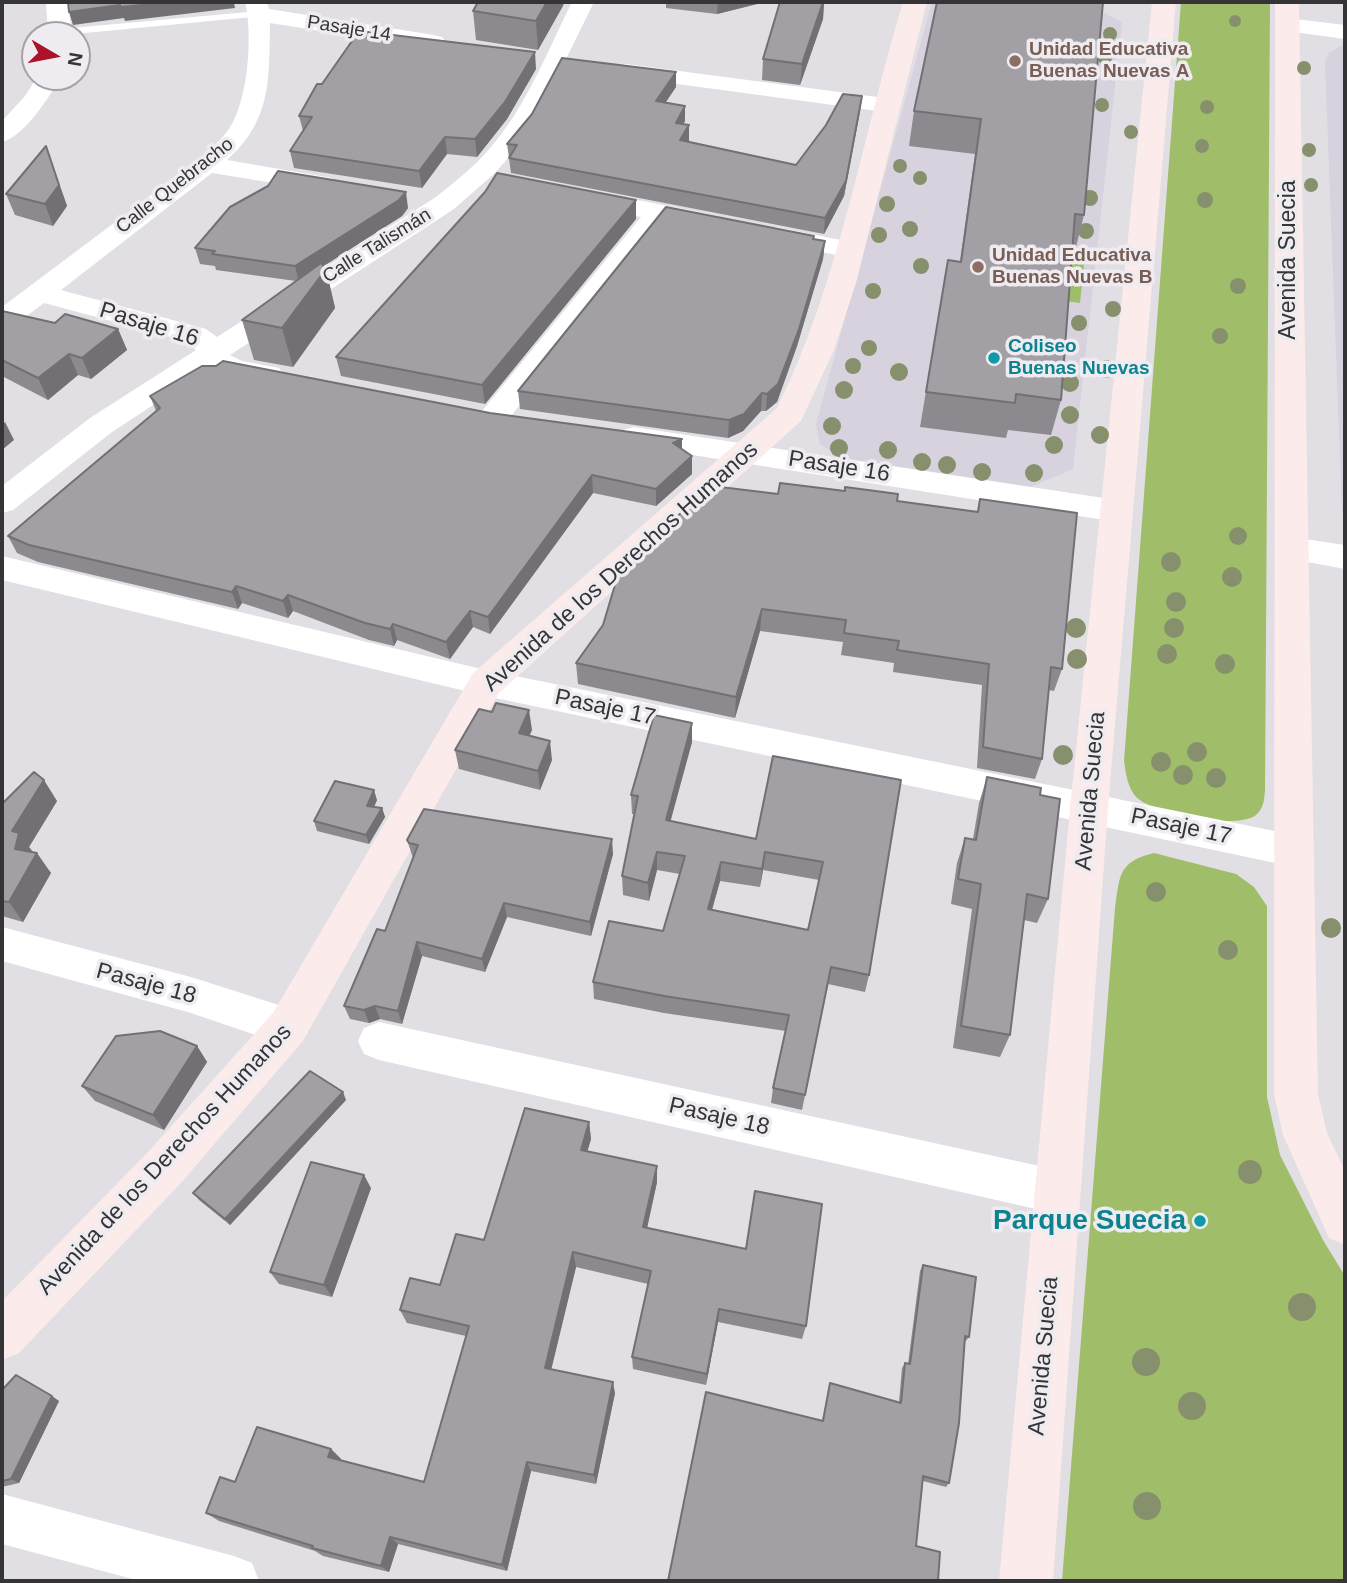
<!DOCTYPE html>
<meta charset="utf-8">
<style>
body{margin:0}
#map{position:relative;width:1347px;height:1583px;overflow:hidden;background:#e1dee4;font-family:Arial,sans-serif}
canvas{display:block}
.frame{position:absolute;inset:0;border:4px solid #353436;pointer-events:none}
.north{position:absolute;left:21px;top:21px;width:70px;height:70px;box-sizing:border-box;background:#eeecf1;border:2px solid #a4a2a6;border-radius:50%;rotate:100deg;font-size:19px;font-weight:700;line-height:28px;text-align:center;color:#353436}
.north::after{content:'';display:block;margin:auto;width:24px;height:32px;background:#aa132b;clip-path:polygon(50% 0,100% 100%,50% 72%,0 100%)}
</style>
<div id="map">
<canvas width="1347" height="1583"></canvas>
<div class="frame"></div>
<div class="north">N</div>
</div>
<script>
const ctx = document.querySelector('canvas').getContext('2d');
ctx.lineJoin = 'round';
function fillPath(path, color) { ctx.fillStyle = color; ctx.fill(path, 'evenodd'); }
function strokePath(path, color, width, dash) { ctx.strokeStyle = color; ctx.lineWidth = width; ctx.lineCap = dash ? 'butt' : 'round'; ctx.setLineDash(dash || []); ctx.stroke(path); }
function drawText(font, color, halo, rows, align = 'center') {
  ctx.font = font + ' Arial,sans-serif'; ctx.lineWidth = 7; ctx.setLineDash([]); ctx.textBaseline = 'middle'; ctx.strokeStyle = halo; ctx.fillStyle = color; for (const [text, x, y, turn = 0] of rows) {
    ctx.save(); ctx.translate(x, y); ctx.rotate((+turn || 0) * Math.PI / 180); ctx.textAlign = isNaN(turn) ? turn : align; if (halo) ctx.strokeText(text, 0, 0); ctx.fillText(text, 0, 0); ctx.restore();
  }
}
const built = new Path2D(`
 M932 2H1068L1087 4 1122 22 1073 469 1030 487 841 458 820 444 816 424Z
 M1345 44V514L1342 512 1325 62 1329 53Z`);
const green = new Path2D(`
 M1181 2H1270L1265 791C1264 800 1264 808 1256 815 1237 830 1159 814 1140 800 1128 792 1126 774 1124 761Z
 M1027 248 1085 256 1080 303 1020 295Z
 M1154 853 1236 874 1254 887 1267 906V1097L1280 1155 1323 1240 1345 1276V1581H1062L1115 908C1120 875 1118 862 1154 853Z`);
const lane = new Path2D(`
 M259 11 263 12V16L64 35 56 32 61 29Z`);
const street = new Path2D(`
 M46 2H68L72 35H48Z
 M245 2H267L269 9 434 35 442 37 446 42 442 47 434 49 270 23C269 79 272 120 227 160L332 178 336 183 332 188 323 191 212 173 61 290 206 329 217 337 436 197C455 182 475 166 491 147 527 105 548 50 572 2H594L541 110 516 149 495 173 454 209 230 355 242 361 279 368 284 375 279 382C259 387 227 380 210 368L112 432 13 510 2 513V486L90 418 196 350 186 341 44 303 12 327 2 330V307L198 160C208 150 221 141 229 129 248 101 253 35 245 2Z
 M1287 18 1345 25V39L1279 30 1276 25 1279 20Z
 M626 64 885 98 894 100 897 105 894 110 885 112 618 76 614 71 618 66Z
 M37 77H61C49 97 24 137 2 142V121L25 96Z
 M587 190 709 214 718 216 722 222 718 228 709 230 665 221 504 425 493 428 482 425 478 418 482 411 641 217 578 204 574 198 578 192Z
 M776 227 861 244 864 250 861 256 851 258 767 241 763 235 767 229Z
 M634 427 1117 500 1128 503 1133 511 1128 519 1117 522 623 444 619 437 623 430Z
 M1292 537 1345 545V569L1281 557 1276 549 1281 541Z
 M2 556 486 670 1294 835 1307 840 1313 851 1307 862 1294 867 486 696 2 580Z
 M2 927 191 977 288 1008 302 1014 308 1027 302 1040 288 1046 191 1013 2 961Z
 M379 1022 1058 1170 1074 1177 1080 1192 1074 1207 1058 1214 379 1060 364 1054 358 1041 364 1028Z
 M2 1494 234 1556 252 1563 259 1581H140L2 1544Z`);
const secondary = new Path2D(`
 M903 2H927L856 283 834 350 801 421 499 693 303 1041 180 1184 19 1353 2 1360V1301L148 1152 273 1013 473 673 777 408C840 281 862 137 903 2Z
 M1152 2H1176L1108 808 1053 1581H999L1070 808Z
 M1275 2H1299L1318 1094 1327 1133 1345 1171V1245L1329 1238 1283 1135 1274 1094Z`);
const trees = [
 [1235,21,6],
 [1110,34,7],
 [1105,58,7],
 [1304,68,7],
 [1102,105,7],
 [1207,107,7],
 [1131,132,7],
 [1202,146,7],
 [1309,150,7],
 [900,166,7],
 [920,178,7],
 [1311,185,7],
 [1090,198,8],
 [1205,200,8],
 [887,204,8],
 [910,229,8],
 [1086,231,8],
 [879,235,8],
 [921,266,8],
 [1238,286,8],
 [873,291,8],
 [1113,309,8],
 [1079,323,8],
 [1220,336,8],
 [869,348,8],
 [853,366,8],
 [1106,369,9],
 [899,372,9],
 [1070,383,9],
 [844,390,9],
 [1070,415,9],
 [832,426,9],
 [1100,435,9],
 [1054,445,9],
 [839,448,9],
 [888,450,9],
 [922,462,9],
 [947,465,9],
 [982,472,9],
 [1034,473,9],
 [1238,536,9],
 [1171,562,10],
 [1232,577,10],
 [1176,602,10],
 [1076,628,10],
 [1174,628,10],
 [1167,654,10],
 [1077,659,10],
 [1225,664,10],
 [1197,752,10],
 [1063,755,10],
 [1161,762,10],
 [1183,775,10],
 [1216,778,10],
 [1156,892,10],
 [1331,928,10],
 [1228,950,10],
 [1250,1172,12],
 [1302,1307,14],
 [1146,1362,14],
 [1192,1406,14],
 [1147,1506,14]
];
const wall = new Path2D(`
 M666 2H765L717 14 666 8Z
 M780 2H824L823 19 800 85 762 80 763 59Z
 M937 2 1084 215 1075 251 1072 250 1061 400 1051 435 1008 430 1006 438 920 427 948 260 960 262 975 154 909 146 914 111Z
 M563 6 538 50 476 40 473 11Z
 M536 69 507 119 477 157 447 154 422 188 294 168 290 151 303 131 299 116 322 84Z
 M676 87 666 102 685 121 683 124 689 141 688 142 796 165 860 111 844 196 824 234 511 173 507 144Z
 M46 146 67 206 53 226 15 215 6 194Z
 M408 208 402 216 323 266 326 269 335 308 293 367 254 360 242 320 296 281 216 270 215 266 200 264 195 248Z
 M636 219 485 404 341 376 336 357Z
 M814 239 825 241 823 259 797 346 777 402 766 411H761L743 431 728 438 520 409 518 391Z
 M2 311 55 323 118 329 127 350 91 379 78 375 48 400 2 376Z
 M150 396 490 413 682 439V449L692 474 656 506 593 493 490 634 473 627 450 659 397 640 394 646 369 640 293 611 288 618 242 603 238 609 38 562 17 553 8 536 156 411Z
 M778 494 897 501 977 512 980 499 1062 669 1054 691 1049 690 1042 759 1035 779 977 768 982 685 893 672 894 663 841 655 843 642 760 631 735 718 578 684 576 663Z
 M532 730 529 736 552 760 540 790 459 769 455 750Z
 M692 742 670 821 756 839 901 780 869 975 865 992 828 984 802 1110 771 1103 773 1088 786 1031 664 1013 594 999 593 982 663 931 680 874 657 870 649 901 623 895 622 876 635 814H632L631 795ZM763 870 819 880 808 930 712 910 720 881 760 887Z
 M987 777 1040 795 1048 899 1037 923 1024 920 1010 1035 1000 1057 953 1048 972 909 951 904 957 863 965 838 973 839 979 803Z
 M377 800 374 807 382 808 385 817 369 844 317 831 314 821Z
 M57 801 29 847 51 873 23 922 2 916V804Z
 M407 840 613 854 591 936 507 917 485 972 422 956 402 1024 380 1019 369 1023 350 1019 344 1006 385 931 413 858Z
 M197 1046 207 1062 164 1130 95 1101 82 1086Z
 M346 1100 230 1225 199 1200 193 1193Z
 M589 1122 591 1139 587 1152 657 1166V1182L647 1228 806 1326 802 1339 718 1322 706 1385 633 1369 632 1357 648 1284 576 1267 551 1369 615 1393 596 1484 531 1471 507 1571 398 1544 389 1572 323 1556 315 1551 219 1521 206 1513 235 1482 331 1449 341 1459 340 1460 424 1482 466 1336 407 1323 400 1310 440 1285 484 1240Z
 M371 1188 332 1297 279 1284 270 1272Z
 M923 1265 969 1337 965 1342 949 1483 946 1487 923 1481 916 1546 822 1421 830 1383 899 1402 902 1368 905 1363 908 1364 920 1271Z
 M2 1390 59 1401 19 1483 2 1487Z`);
const shadedWall = new Path2D(`
 M170 2H238L234 3 235 8 125 21 124 18 73 25 69 12 120 5Z
 M547 2H565L538 50 536 21Z
 M718 2H765L717 14Z
 M823 2H824L823 19 800 85 802 64Z
 M535 52 536 69 507 119 477 157 475 139Z
 M676 72V87L656 116V101Z
 M862 96 860 111 844 196 824 234 825 218Z
 M685 106V121L676 138V123Z
 M689 125V141L680 156V140Z
 M445 137 447 154 422 188 419 171Z
 M46 146 67 206 53 226 45 204Z
 M406 192 408 208 402 216 299 282 295 266Z
 M636 200V219L485 404 482 385Z
 M825 241 823 259 797 346 777 402 766 411 767 394Z
 M326 269 335 308 293 367 282 328Z
 M118 329 127 350 91 379 82 358Z
 M69 354 78 375 48 400 38 378Z
 M762 393 761 411 743 431 728 438 729 420Z
 M5 422 14 440 2 450V425Z
 M682 439V457L673 443Z
 M692 456V474L656 506V489Z
 M592 475 593 493 490 634 488 617Z
 M236 586 242 603 238 609 232 592Z
 M288 595 293 611 288 618 283 601Z
 M762 609 760 631 735 718 736 697Z
 M470 611 473 627 450 659 446 642Z
 M393 624 397 640 394 646 390 629Z
 M529 710 532 730 522 752 519 733Z
 M692 723V742L666 838V820Z
 M550 741 552 760 540 790 538 771Z
 M44 780 57 801 29 847 33 853H37L51 873 23 922 9 902 15 849 12 831Z
 M374 790 377 800 370 815 367 806Z
 M382 808 385 817 369 844 366 835Z
 M612 839 613 854 591 936 590 922Z
 M657 852V870L649 901 648 883Z
 M765 852 763 870 760 887 762 869Z
 M721 862 720 881 707 927 708 909Z
 M504 903 507 917 485 972 482 959Z
 M417 942 422 956 402 1024 398 1011Z
 M375 1006 380 1019 369 1023 364 1010Z
 M197 1046 207 1062 164 1130 153 1115Z
 M343 1092 346 1100 230 1225 225 1219Z
 M589 1122 591 1139 583 1166 581 1150Z
 M657 1166V1182L644 1242 643 1227Z
 M364 1175 371 1188 332 1297 324 1285Z
 M573 1252 576 1267 549 1379 545 1368Z
 M719 1309 718 1322 706 1385 707 1374Z
 M613 1382 615 1393 596 1484 594 1475Z
 M52 1396 59 1401 19 1483 11 1479Z
 M331 1449 341 1459 338 1467 328 1457Z
 M527 1462 531 1471 507 1571 502 1565Z
 M390 1537 398 1544 389 1572 381 1566Z`);
const building = new Path2D(`
 M68 2H170L121 7 120 5 69 12Z
 M478 2H547L536 21 473 11Z
 M780 2H823L802 64 763 59Z
 M937 2H1103L1084 215 1075 214 1061 400 1016 394 1015 403 926 392 948 260 961 262 981 119 914 111Z
 M359 31 535 52 505 102 475 139 445 137 419 171 290 151 312 117 299 116 317 84H322Z
 M562 58 676 72 656 101 685 106 676 123 689 125 680 140 796 165 826 125 843 94 862 96 846 181 825 218 509 158 517 145 507 144 532 114Z
 M46 146 59 185 45 204 6 194Z
 M278 171 406 192 399 200 295 266 212 254 215 251 195 248 230 207 268 186Z
 M497 173 636 200 482 385 336 357 485 192Z
 M666 207 814 236 813 239 825 241 799 329 778 384 767 394 762 393 744 414 729 420 518 391Z
 M321 263 326 269 282 328 242 320Z
 M2 311 55 323 65 314 118 329 82 358 69 354 38 378 2 360Z
 M223 361 490 413 682 439 673 443 692 456 656 489 592 475 488 617 470 611 446 642 393 624 390 629 365 623 288 595 283 601 236 586 232 592 29 545 8 536 160 408 150 396 202 366H216Z
 M780 483 845 491V487L898 494 897 501 978 512 980 499 1077 513 1062 669 1051 667 1042 759 983 747 989 664 897 650 899 641 844 633 846 620 762 609 736 697 576 663 603 625 621 565 712 486 778 494Z
 M496 703 529 710 519 733 550 741 538 771 455 750 479 709 492 712Z
 M654 715 692 723 666 820 756 839 773 756 901 780 869 975 831 967 805 1095 773 1088 789 1015 664 996 593 982 609 921 663 931 685 856 657 852 648 883 622 876 638 796 631 795ZM765 852 823 862 808 930 708 909 721 862 762 869Z
 M34 772 44 780 12 831 19 833 15 849 37 853 9 902 2 901V804Z
 M987 777 1041 788 1040 795 1060 799 1048 899 1027 894 1010 1035 961 1026 981 884 958 879 965 838 976 840Z
 M335 781 374 790 367 806 382 808 366 835 314 821Z
 M424 809 612 839 590 922 504 903 482 959 417 942 398 1011 375 1006 364 1010 344 1006 377 929 385 931 418 845 409 843 407 840Z
 M160 1031 197 1046 153 1115 82 1086 116 1036Z
 M310 1071 343 1092 225 1219 193 1193Z
 M525 1108 589 1122 581 1150 657 1166 643 1227 746 1249 755 1191 822 1204 806 1326 719 1309 707 1374 632 1357 651 1271 573 1252 545 1368 613 1382 594 1475 527 1462 502 1565 390 1537 381 1566 312 1548 313 1546 206 1513 220 1477 235 1482 257 1427 331 1449 328 1457 424 1482 469 1326 400 1310 410 1278 440 1285 456 1234 484 1240Z
 M311 1162 364 1175 324 1285 270 1272Z
 M923 1265 976 1277 969 1337 965 1336 959 1423 949 1483 923 1476 916 1546 940 1552 938 1581H668L706 1392 823 1421 830 1383 901 1403 905 1363 910 1364Z
 M16 1375 52 1396 11 1479 2 1481V1390Z`);
const markers = [
 [1015,61,7,"#8d6e63"],
 [978,267,7,"#8d6e63"],
 [994,358,7,"#0f9aa8"],
 [1200,1221,7,"#0f9aa8"]
];
const farStreetnames = [
 ["Pasaje 14",349,29,9],
 ["Calle Quebracho",175,186,-38],
 ["Calle Talismán",377,246,-32]
];
const farEducationnames = [
 ["Unidad Educativa",1029,50],
 ["Buenas Nuevas A",1029,72],
 ["Unidad Educativa",992,256],
 ["Buenas Nuevas B",992,278]
];
const farCulturenames = [
 ["Coliseo",1008,347],
 ["Buenas Nuevas",1008,369]
];
const streetNames = [
 ["Avenida Suecia",1289,260,-90],
 ["Pasaje 16",149,325,17],
 ["Pasaje 16",839,467,9],
 ["Avenida de los Derechos Humanos",621,567,-42],
 ["Pasaje 17",605,708,12],
 ["Avenida Suecia",1091,791,-85],
 ["Pasaje 17",1181,827,12],
 ["Pasaje 18",146,984,15],
 ["Pasaje 18",719,1117,13],
 ["Avenida de los Derechos Humanos",165,1160,-47],
 ["Avenida Suecia",1044,1356,-85]
];
const nearCulturenames = [
 ["Parque Suecia",1186,1221]
];
fillPath(built, '#d7d2de');
fillPath(green, '#a0be6a');
fillPath(lane, '#fff');
fillPath(street, '#fff');
fillPath(secondary, '#fbebea');
ctx.fillStyle = '#87906d';
for (const [x, y, r] of trees) { ctx.beginPath(); ctx.arc(x, y, r, 0, 2 * Math.PI); ctx.fill(); }
fillPath(wall, '#8c8a8e');
fillPath(shadedWall, '#727074');
fillPath(building, '#a3a0a5');
strokePath(building, '#727074', 2);
for (const [x, y, r, color] of markers) { const dot = new Path2D(); dot.arc(x, y, r, 0, 2 * Math.PI); ctx.fillStyle = color; ctx.fill(dot); strokePath(dot, '#eeecf1', 2.5); }
drawText('19px', '#353436', '#eeecf1', farStreetnames);
drawText('bold 19px', '#785e54', '#eeecf1', farEducationnames, 'left');
drawText('bold 19px', '#0d838f', '#eeecf1', farCulturenames, 'left');
drawText('23px', '#353436', '#eeecf1', streetNames);
drawText('bold 28px', '#0d838f', '#eeecf1', nearCulturenames, 'right');
</script>
